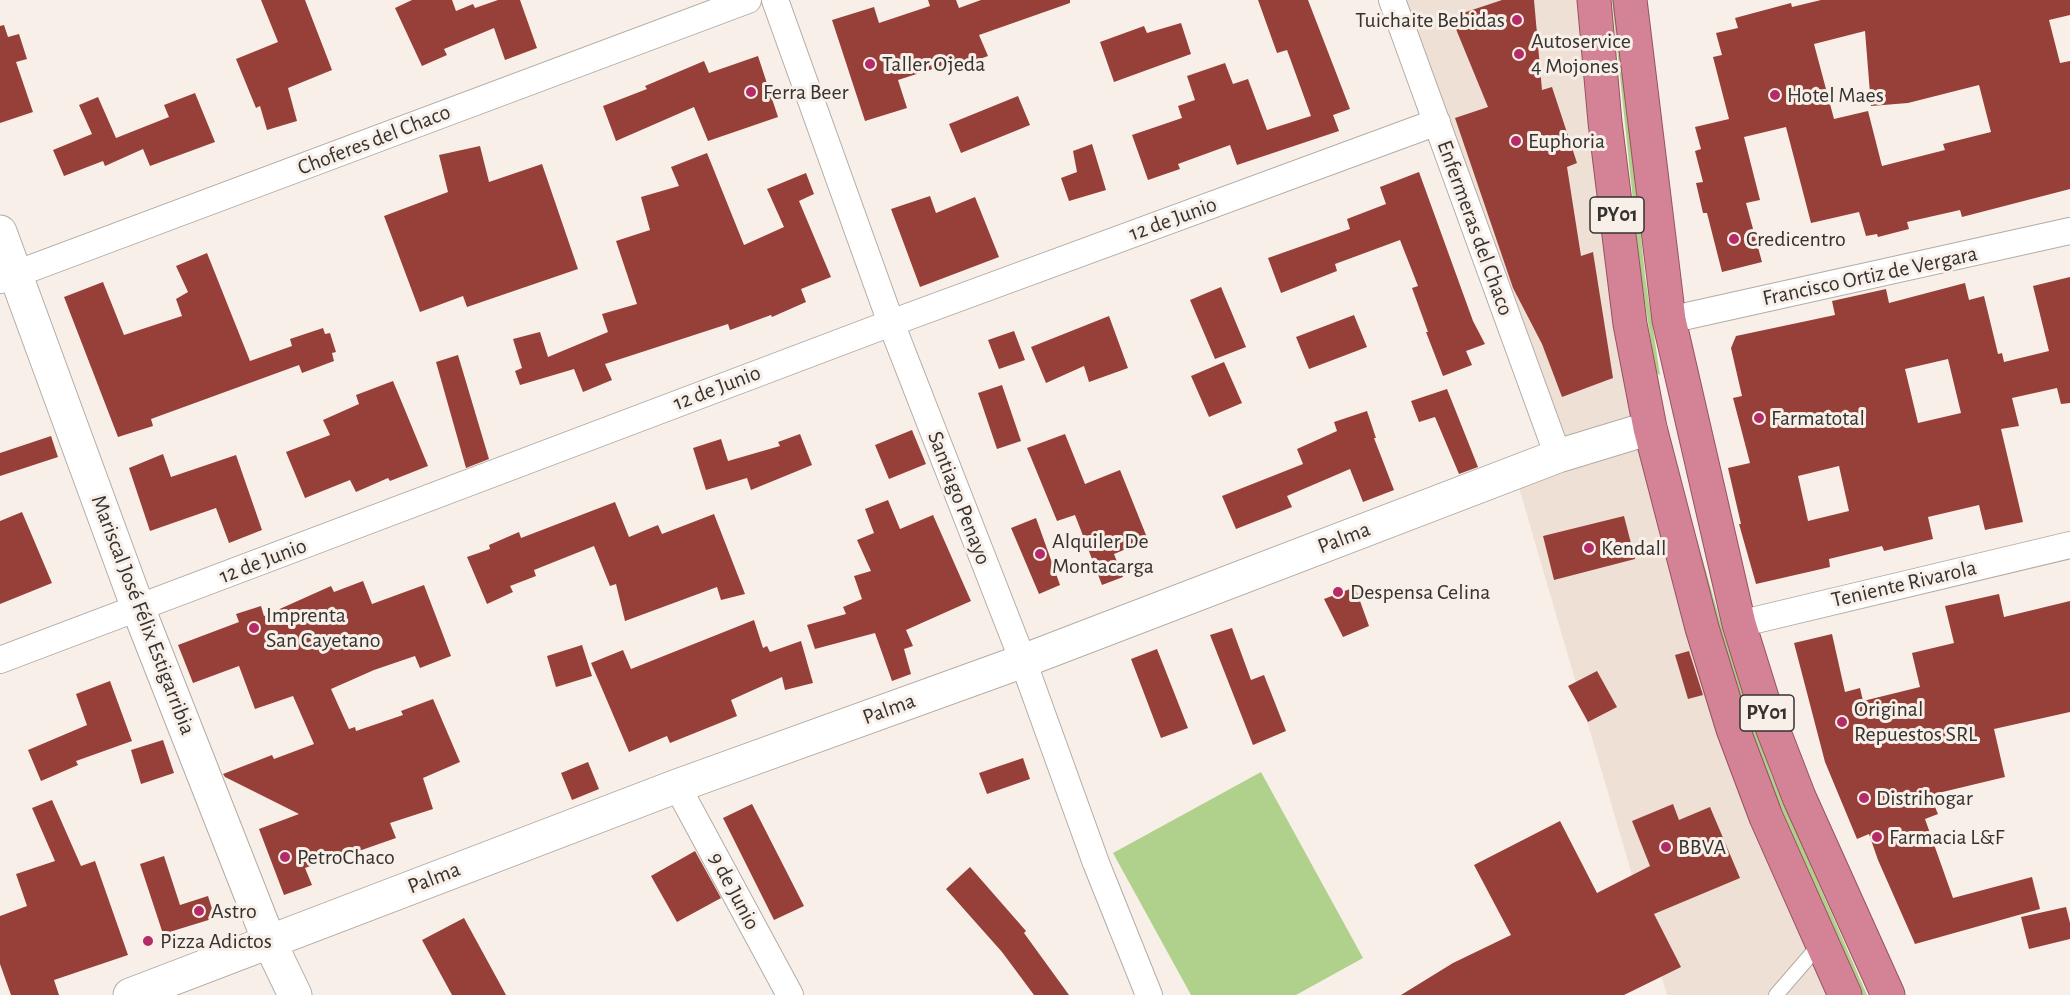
<!DOCTYPE html>
<meta charset="utf-8">
<style>
body{margin:0}
canvas{display:block;background:#f8efe8}
</style>
<canvas width="2070" height="995"></canvas>
<script>
const ctx = document.querySelector('canvas').getContext('2d');
ctx.lineJoin = 'round';
function fillPath(path, color) { ctx.fillStyle = color; ctx.fill(path, 'evenodd'); }
function strokePath(path, color, width, dash) { ctx.strokeStyle = color; ctx.lineWidth = width; ctx.lineCap = dash ? 'butt' : 'round'; ctx.setLineDash(dash || []); ctx.stroke(path); }
function drawText(font, color, halo, rows, align = 'center') {
  ctx.font = font + ' "Alegreya Sans",sans-serif'; ctx.lineWidth = 6; ctx.setLineDash([]); ctx.textBaseline = 'middle'; ctx.strokeStyle = halo; ctx.fillStyle = color; for (const [text, x, y, turn = 0] of rows) {
    ctx.save(); ctx.translate(x, y); ctx.rotate((+turn || 0) * Math.PI / 180); ctx.textAlign = isNaN(turn) ? turn : align; if (halo) ctx.strokeText(text, 0, 0); ctx.fillText(text, 0, 0); ctx.restore();
  }
}
const built = new Path2D(`
 M1391 0H1584L1640 458 1715 725 1755 830 1830 995H1667L1515 474 1558 456Z`);
const green = new Path2D(`
 M1612 0H1617L1645 276 1660 375 1656 373 1641 277Z
 M1678 473 1725 638 1771 774 1867 995H1862L1767 776 1721 639Z
 M1261 772 1363 958 1296 995H1191L1113 853Z`);
const building = new Path2D(`
 M261 0H305L332 70 288 88 297 121 267 130 260 106 256 108 236 59 278 42Z
 M412 0H452L456 11 473 4 475 8 498 0H520L537 48 505 60 494 28 444 49 447 55 422 66 395 8Z
 M928 0H956L959 8 981 0H1070V3L979 35 988 56 953 69 951 63 898 80 907 108 865 121 832 20 874 7 879 23 930 6Z
 M1258 0H1308L1350 109 1333 115 1339 131 1237 165 1230 145 1178 164 1180 169 1148 180 1132 135 1182 118 1178 106 1195 100 1187 76 1225 63 1233 84 1248 79 1267 130 1311 116 1287 50 1277 53Z
 M1502 0H1534L1542 90 1552 87 1577 163 1567 167 1581 256 1593 252 1613 378 1562 397 1542 344 1513 288 1455 118 1488 107 1451 17Z
 M1821 0H2070V15L2049 20 2060 63 2070 61V189L1962 217 1960 210 1907 222 1909 229 1878 237 1877 234 1866 236 1859 212 1811 223 1786 127 1744 137 1760 200 1746 203 1762 262 1722 272 1707 213H1703L1696 183 1703 182 1695 151 1701 149 1695 127 1729 119 1713 57 1722 55 1716 33 1738 28 1735 18 1791 3 1792 7ZM1865 31 1871 106 1908 103 1979 85 1991 132 1943 144 1945 150 1882 166 1868 111 1834 119 1814 44Z
 M1181 23 1191 54 1114 82 1100 42 1144 26 1147 33Z
 M4 25 8 37 19 34 27 59 16 62 33 112 0 123V26Z
 M758 56 778 117 708 141 694 107 616 141 603 106 647 89 645 86 704 61 709 73Z
 M195 93 215 142 150 166 143 149 105 166 103 161 64 176 53 150 92 134 79 105 98 97 116 138 169 117 164 105Z
 M1018 96 1030 125 961 153 949 124Z
 M1092 144 1106 190 1069 201 1061 178 1077 172 1073 151Z
 M480 146 489 182 542 164 578 269 467 307 463 296 420 312 384 216 448 192 439 155Z
 M707 153 744 245 784 227 767 189 806 173 814 194 799 201 831 277 801 289 806 302 772 317 771 315 730 330 728 324 605 364 612 380 583 392 574 369 520 385 515 371 522 368 513 339 540 332 548 357 608 332 602 314 637 304 616 241 650 230 641 197 679 186 671 167Z
 M1419 172 1473 321 1485 344 1466 351 1472 365 1443 376 1426 332H1428L1412 288 1418 286 1400 240 1335 264 1337 271 1281 293 1268 258 1350 229 1347 219 1386 204 1380 187Z
 M930 196 936 213 975 197 999 257 920 287 891 209Z
 M207 253 250 361 292 346 290 339 323 328 325 334 330 333 336 352 332 353 334 361 302 373 299 365 151 419 153 426 118 437 64 297 103 282 124 335 182 316 176 299 188 292 176 266Z
 M2070 277V403L2061 404 2057 388 2012 398 2019 426 2001 429 2023 522 1985 530 1979 505 1928 517 1933 539 1884 551 1882 546 1829 559 1830 567 1756 584 1739 524H1741L1728 468 1750 463 1733 398 1742 396 1731 348 1736 336 1835 315 1832 301 1886 289 1889 303 1965 283 1969 300 1984 296 1998 354 2002 353 2004 362 2049 351 2033 286ZM1948 359 1961 413 1918 423 1905 369ZM1839 466 1849 511 1808 521 1798 476Z
 M1221 287 1246 347 1215 359 1190 300Z
 M1354 315 1367 347 1309 369 1296 337Z
 M1109 316 1128 368 1089 382 1084 366 1046 383 1031 347Z
 M1014 331 1025 360 999 369 988 340Z
 M458 355 489 459 466 468 436 362Z
 M1224 362 1242 403 1209 417 1191 376Z
 M393 381 428 466 390 481 388 478 356 492 350 480 305 498 286 452 330 435 323 420 359 404 356 395Z
 M1002 385 1021 441 997 449 978 393Z
 M1447 389 1478 467 1459 474 1435 417 1419 422 1411 401Z
 M1367 411 1376 438H1374L1394 490 1363 502 1350 469 1287 496 1292 507 1236 529 1222 496 1303 464 1297 449 1337 431 1334 422Z
 M912 430 926 464 889 479 875 445Z
 M800 434 812 465 751 490 747 478 706 490 693 448 721 439 728 461 780 446 778 442Z
 M1065 434 1085 484 1120 470 1148 540 1114 554 1123 577 1102 585 1075 515 1057 521 1027 448Z
 M51 436 58 457 0 476V453Z
 M163 454 171 477 236 455 262 530 229 543 216 508 150 531 129 468Z
 M888 500 900 529 933 515 971 601 906 630 913 646 904 649 911 674 892 681 875 633 815 649 807 625 846 614 843 607 862 599 854 576 871 571 857 540 874 533 865 509Z
 M615 502 629 537 658 525 662 534 714 514 745 594 721 600 717 587 625 621 616 584 610 586 594 546 534 570 536 576 510 586 513 592 487 604 467 557 490 549 489 545 519 532 521 538Z
 M22 512 52 583 0 604V521Z
 M1624 516 1635 559 1554 580 1543 536Z
 M1036 518 1060 585 1039 594 1011 528Z
 M363 581 372 604 424 585 451 656 420 668 415 656 374 670 331 689 349 729 355 727 356 731 403 715 401 711 433 699 460 762 423 778 433 809 390 823 396 838 356 852 355 849 305 868 312 885 284 895 259 829 299 814 225 777 223 774 272 755 274 759 314 744 293 696 255 709 239 666 193 683 178 645 239 622 236 614 261 606 264 616 331 586 334 592Z
 M1355 587 1369 626 1343 637 1324 599Z
 M1999 594 2004 617 2070 601V712L1994 729 2005 777 1930 795 1938 814 1925 819 1953 898 2032 877 2040 909 1915 944 1878 860 1869 834 1857 839 1825 762 1794 643 1832 634 1845 692 1860 688 1863 701 1920 687 1912 653 1954 643 1945 606Z
 M754 620 763 648 767 646 770 652 801 641 813 683 785 690 782 677 731 700 737 716 670 743 667 736 629 752 591 663 623 650 631 669Z
 M1232 628 1251 680 1264 675 1286 731 1253 745 1210 635Z
 M582 645 592 676 556 687 547 656Z
 M1157 649 1188 728 1161 738 1131 659Z
 M1689 651 1703 695 1688 699 1675 655Z
 M1597 671 1617 707 1588 722 1568 686Z
 M110 681 132 741 76 761 78 765 41 781 28 750 87 725 76 694Z
 M163 740 174 773 141 784 131 750Z
 M1023 758 1030 779 987 794 979 773Z
 M588 762 599 789 572 800 561 773Z
 M52 800 81 866 95 861 128 955 54 980 59 995H11L0 964V916L27 906 16 874 55 861 32 808Z
 M752 804 804 906 774 920 723 818Z
 M1673 804 1679 820 1710 807 1740 878 1654 914 1681 967 1624 995H1401L1453 963 1511 935 1474 865 1560 821 1597 893 1650 866 1632 821Z
 M695 851 721 898 677 922 651 876Z
 M164 856 180 905 208 896 215 918 163 934 140 864Z
 M970 867 1026 931 1024 933 1069 995H1034L1002 952 946 889Z
 M2066 907 2070 923V939L2029 949 2021 917Z
 M464 918 506 995H452L422 940Z`);
const service = new Path2D(`
 M1776 995 1821 943`);
const minor = new Path2D(`
 M775 0 891 323 1023 661 1096 863 1149 995
 M1392 0 1558 456
 M0 280 748 0
 M1669 320 2070 231
 M1739 624 2070 545
 M0 660 891 323 1437 122
 M677 786 790 995`);
const tertiary = new Path2D(`
 M0 232 138 608 269 941 295 995
 M130 995 677 786 1023 661 1558 456 1650 428`);
const trunk = new Path2D(`
 M1594 0 1605 122 1630 324 1650 428 1702 628 1733 729 1766 817 1845 995
 M1630 0 1669 320 1739 624 1767 714 1799 797 1888 995`);
const markers = [
 [1517,20,6,"#b42b68"],
 [1519,54,6,"#b42b68"],
 [870,64,6,"#b42b68"],
 [751,92,6,"#b42b68"],
 [1775,95,6,"#b42b68"],
 [1516,141,6,"#b42b68"],
 [1734,239,6,"#b42b68"],
 [1759,418,6,"#b42b68"],
 [1589,548,6,"#b42b68"],
 [1040,554,6,"#b42b68"],
 [1338,592,6,"#b42b68"],
 [254,628,6,"#b42b68"],
 [1842,722,6,"#b42b68"],
 [1864,798,6,"#b42b68"],
 [1877,837,6,"#b42b68"],
 [1666,847,6,"#b42b68"],
 [285,857,6,"#b42b68"],
 [199,911,6,"#b42b68"],
 [148,941,6,"#b42b68"]
];
const shields = [
 [1617,215,54],
 [1767,713,54]
];
const shieldNames = [
 ["PY01",1617,215],
 ["PY01",1767,713]
];
const poiNames = [
 ["Tuichaite Bebidas",1505,20,"right"],
 ["Autoservice",1531,41],
 ["4 Mojones",1531,66],
 ["Taller Ojeda",882,64],
 ["Ferra Beer",763,92],
 ["Hotel Maes",1787,95],
 ["Euphoria",1528,141],
 ["Credicentro",1746,239],
 ["Farmatotal",1771,418],
 ["Alquiler De",1052,541],
 ["Montacarga",1052,566],
 ["Kendall",1601,548],
 ["Despensa Celina",1350,592],
 ["Imprenta",266,615],
 ["San Cayetano",266,640],
 ["Original",1854,709],
 ["Repuestos SRL",1854,734],
 ["Distrihogar",1876,798],
 ["Farmacia L&F",1889,837],
 ["BBVA",1678,847],
 ["PetroChaco",297,857],
 ["Astro",211,911],
 ["Pizza Adictos",160,941]
];
const streetNames = [
 ["Choferes del Chaco",374,140,-21],
 ["12 de Junio",1173,219,-20],
 ["Enfermeras del Chaco",1475,228,70],
 ["Francisco Ortiz de Vergara",1870,276,-12],
 ["12 de Junio",717,388,-21],
 ["Santiago Penayo",959,498,69],
 ["Palma",1344,538,-21],
 ["12 de Junio",263,561,-21],
 ["Teniente Rivarola",1904,584,-13],
 ["Mariscal José Félix Estigarribia",143,615,69],
 ["Palma",889,709,-20],
 ["Palma",434,878,-21],
 ["9 de Junio",734,891,62]
];
fillPath(built, '#eee0d5');
fillPath(green, '#b0d18c');
fillPath(building, '#974039');
strokePath(service, '#b3aca5', 16);
strokePath(minor, '#b3aca5', 28);
strokePath(tertiary, '#b3aca5', 35);
strokePath(trunk, '#965260', 35);
strokePath(service, '#fff', 14);
strokePath(minor, '#fff', 26);
strokePath(tertiary, '#fff', 33);
strokePath(trunk, '#d48396', 33);
for (const [x, y, r, color] of markers) { const dot = new Path2D(); dot.arc(x, y, r, 0, 2 * Math.PI); ctx.fillStyle = color; ctx.fill(dot); strokePath(dot, '#f8efe8', 2); }
for (const [x, y, w] of shields) { const box = new Path2D(); box.roundRect(x - w / 2, y - 18, w, 36, 4.5); ctx.fillStyle = '#f8efe8'; ctx.fill(box); strokePath(box, '#35322f', 1.5); }
drawText('bold 21px', '#35322f', null, shieldNames);
drawText('22px', '#35322f', '#f8efe8', poiNames, 'left');
drawText('22px', '#35322f', '#f8efe8', streetNames);
</script>
